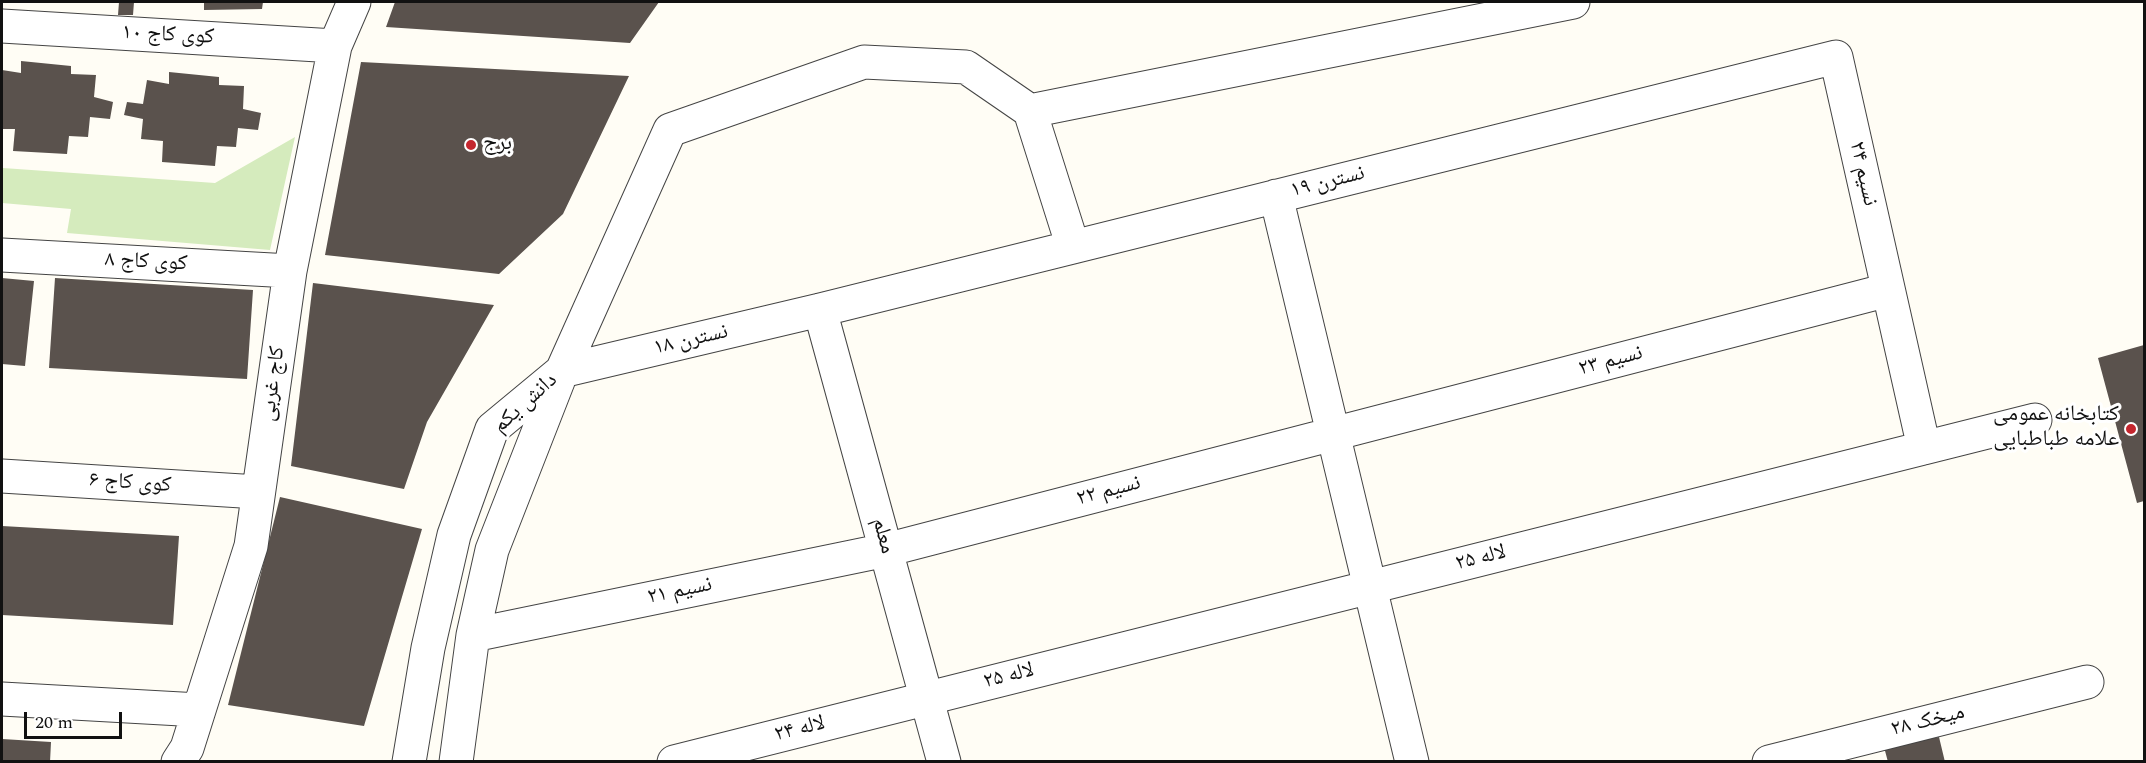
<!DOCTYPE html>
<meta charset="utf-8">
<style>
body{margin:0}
#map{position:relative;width:2146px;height:763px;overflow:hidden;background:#fffdf5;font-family:Spectral,serif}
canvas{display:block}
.frame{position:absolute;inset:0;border:3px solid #111;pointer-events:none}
.scale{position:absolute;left:24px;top:712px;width:98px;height:27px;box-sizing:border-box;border:3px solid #111;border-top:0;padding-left:8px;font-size:18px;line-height:21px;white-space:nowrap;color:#111;-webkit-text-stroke:4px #fff;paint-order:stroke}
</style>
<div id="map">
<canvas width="2146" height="763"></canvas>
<div class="frame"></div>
<div class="scale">20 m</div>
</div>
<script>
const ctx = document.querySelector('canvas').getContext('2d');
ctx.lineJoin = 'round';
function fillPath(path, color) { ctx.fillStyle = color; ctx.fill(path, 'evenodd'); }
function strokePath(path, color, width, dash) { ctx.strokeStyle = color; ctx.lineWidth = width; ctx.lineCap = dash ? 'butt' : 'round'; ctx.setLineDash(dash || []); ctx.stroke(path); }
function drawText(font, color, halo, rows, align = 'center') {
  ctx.font = font + ' Spectral,"Noto Naskh Arabic",serif'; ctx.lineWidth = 6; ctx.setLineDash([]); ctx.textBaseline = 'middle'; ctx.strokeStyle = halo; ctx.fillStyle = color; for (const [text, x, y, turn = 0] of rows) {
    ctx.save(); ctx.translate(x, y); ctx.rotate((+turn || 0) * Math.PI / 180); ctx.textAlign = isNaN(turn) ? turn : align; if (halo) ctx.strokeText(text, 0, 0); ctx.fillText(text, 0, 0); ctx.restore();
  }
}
const green = new Path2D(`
 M295 137 270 250 67 233 71 209 2 203V166L3 168 215 183Z`);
const building = new Path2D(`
 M119 2H134L133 15H118Z
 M204 2H263L262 9 204 10Z
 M395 2H659L630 43 386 27Z
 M21 61 71 66V74L96 75 94 97 113 102 110 119 90 117 88 137 69 136 67 154 13 151 15 129H2V70L21 73Z
 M361 62 629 76 563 214 499 274 325 255Z
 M169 72 219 77V85L244 86 243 109 261 113 258 130 238 128 236 147 217 146 215 166 162 162 163 141 141 139 143 119 124 115 127 102 143 104 147 80 169 84Z
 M2 278 34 281 25 366 2 364Z
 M55 278 253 290 247 379 49 368Z
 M313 283 494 305 427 422 404 489 291 466Z
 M2144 345V501L2137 503 2098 358Z
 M280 497 422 529 364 726 228 705Z
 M2 526 179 536 173 625 2 615Z
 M1939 737 1945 762H1888L1884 747Z
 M2 739 51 742 50 762H2Z`);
const street = new Path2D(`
 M2 26 335 46
 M1030 111 1573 2
 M1276 196 1412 762
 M2 255 290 271
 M820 310 944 762
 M2 476 258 492
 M473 635 886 550 1888 290
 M2 699 199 710
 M178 762 187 748 251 546 290 271 335 46 354 2
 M409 762 428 648 454 535 492 429 562 371 820 310 1836 57 1924 448
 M456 762 473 635 492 550 562 371 670 130 864 62 966 67 1030 111 1073 247
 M674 762 2035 420
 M1769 762 2087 682`);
const markers = [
 [471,145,6,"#c4262e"],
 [2131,429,6,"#c4262e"]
];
const streetNames = [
 ["کوی کاج ۱۰",168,36,3],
 ["نسیم ۲۴",1862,174,77],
 ["نسترن ۱۹",1328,183,-14],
 ["کوی کاج ۸",146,263,3],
 ["نسترن ۱۸",691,341,-13],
 ["نسیم ۲۳",1611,362,-15],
 ["کاج غربی",274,384,-82],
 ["دانش یکم",526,404,-42],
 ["کوی کاج ۶",130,484,4],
 ["نسیم ۲۲",1109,492,-15],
 ["معلم",882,536,75],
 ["لاله ۲۵",1481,559,-14],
 ["نسیم ۲۱",680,592,-12],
 ["لاله ۲۵",1009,677,-14],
 ["میخک ۲۸",1928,722,-14],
 ["لاله ۲۴",800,730,-14]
];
const poiNames = [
 ["برج",483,145],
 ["کتابخانه عمومی",2119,416,"right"],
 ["علامه طباطبایی",2119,441,"right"]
];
fillPath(green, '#d5ebbd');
fillPath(building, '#5a524d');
strokePath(street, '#444', 35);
strokePath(street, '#fff', 33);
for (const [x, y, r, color] of markers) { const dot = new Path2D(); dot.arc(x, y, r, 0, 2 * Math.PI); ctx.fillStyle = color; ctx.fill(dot); strokePath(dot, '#fff', 2); }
drawText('22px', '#111', '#fff', streetNames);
drawText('22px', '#111', '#fff', poiNames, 'left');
</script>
